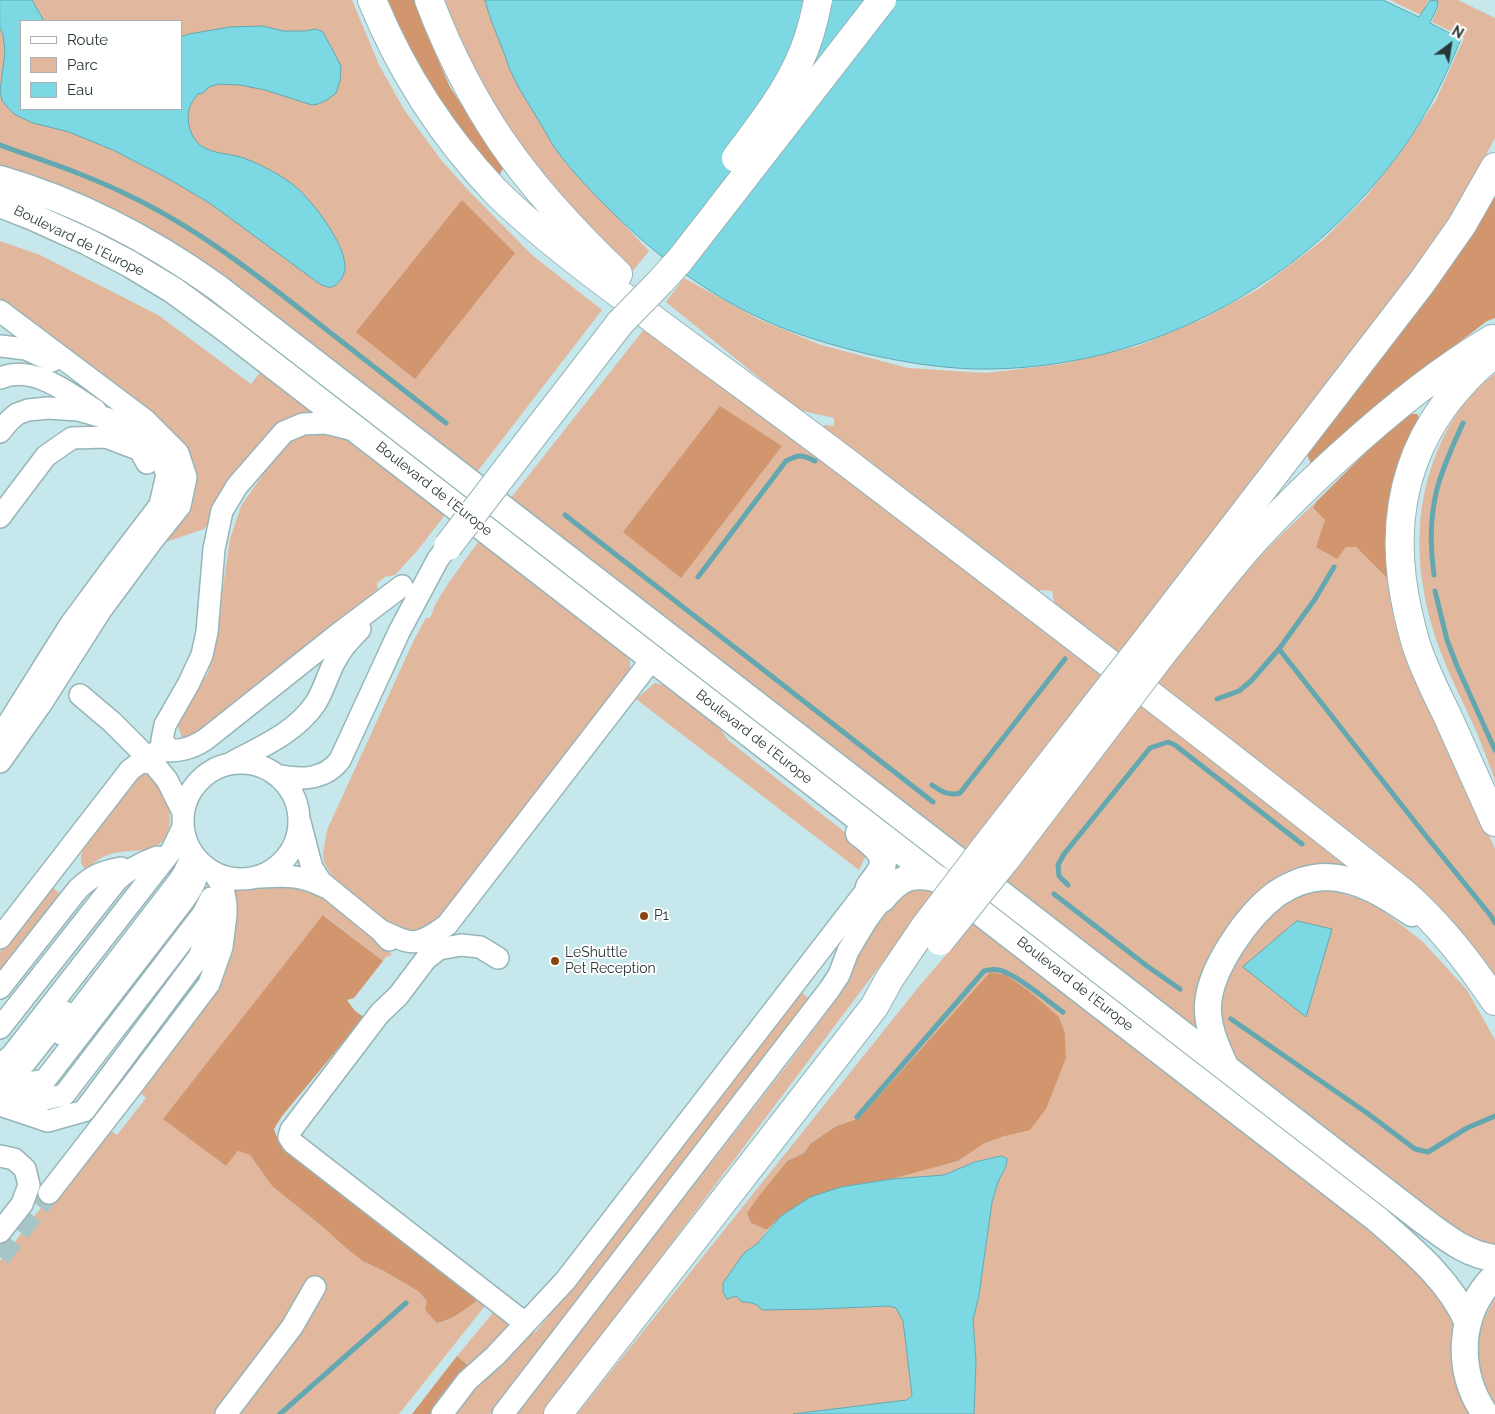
<!DOCTYPE html>
<style>
body{margin:0}
#map{position:relative;width:1495px;height:1414px;overflow:hidden;background:#c6e7eb;font-family:Raleway,sans-serif}
canvas{display:block}
.legend{position:absolute;left:20px;top:20px;width:162px;height:90px;box-sizing:border-box;background:#fff;border:1px solid #aaafaf;margin:0;padding:6px 9px;list-style:none;font-size:15px;color:#2a3738}
.legend li{display:flex;align-items:center;gap:10px;height:25px}
.legend b{width:25px;border:1px solid #aaafaf}
.north{position:absolute;left:1425px;top:20px;width:50px;height:50px;-webkit-text-stroke:4px #fff;paint-order:stroke;rotate:31deg;font-size:14px;font-weight:700;line-height:20px;text-align:center;color:#2a3738}
.north::after{content:'';display:block;margin:auto;width:18px;height:22px;background:#2a3738;clip-path:polygon(50% 0,100% 100%,50% 72%,0 100%)}
</style>
<div id="map">
<canvas width="1495" height="1414"></canvas>
<ul class="legend">
<li><b style="height:6px;background:#fff"></b>Route</li>
<li><b style="height:14px;background:#e1b79e"></b>Parc</li>
<li><b style="height:14px;background:#7cd9e4"></b>Eau</li>
</ul>
<div class="north">N</div>
</div>
<script>
const ctx = document.querySelector('canvas').getContext('2d');
ctx.lineJoin = 'round';
function fillPath(path, color) { ctx.fillStyle = color; ctx.fill(path, 'evenodd'); }
function strokePath(path, color, width, dash) { ctx.strokeStyle = color; ctx.lineWidth = width; ctx.lineCap = dash ? 'butt' : 'round'; ctx.setLineDash(dash || []); ctx.stroke(path); }
function drawText(font, color, halo, rows, align = 'center') {
  ctx.font = font + ' Raleway,sans-serif'; ctx.lineWidth = 4; ctx.setLineDash([]); ctx.textBaseline = 'middle'; ctx.strokeStyle = halo; ctx.fillStyle = color; for (const [text, x, y, turn = 0] of rows) {
    ctx.save(); ctx.translate(x, y); ctx.rotate((+turn || 0) * Math.PI / 180); ctx.textAlign = isNaN(turn) ? turn : align; if (halo) ctx.strokeText(text, 0, 0); ctx.fillText(text, 0, 0); ctx.restore();
  }
}
const green = new Path2D(`
 M0 0H352L379 65 405 111 442 161 467 189 532 255 602 310 477 472 203 267 0 168ZM21 21H181V109H21Z
 M441 0H485L507 56 591 190 649 251 631 273 534 168 488 99Z
 M1390 0H1458L1495 18V138L1473 179 1437 240 1120 656 1055 607 1052 591 1040 590 1038 594 823 432 824 425 834 426V418L799 410 666 302 684 278 758 319 821 345 908 368 986 373 1062 364 1138 346 1203 319 1260 288 1323 240 1364 199 1401 152 1436 100 1464 38 1432 22 1439 5 1428 0 1421 15Z
 M0 241 40 255 158 315 251 384 262 370 323 416 295 417 212 520 204 529 163 543 190 461 0 304Z
 M645 328 1106 675 966 855 510 499Z
 M1495 374V780C1488 761 1481 742 1473 724 1463 702 1452 681 1443 658 1417 593 1409 518 1437 452 1449 422 1468 393 1495 374Z
 M311 432 331 436 357 443 445 515 417 551 395 575 385 577 377 583 378 591 360 607 216 722 183 740 176 722 208 673 215 643 230 539 241 506 285 443Z
 M1317 501 1313 508 1325 520 1347 547H1356L1388 579 1391 578 1454 753 1495 849V981L1155 682 1244 573 1277 539Z
 M480 540 487 547 624 650 630 661V671L431 930 402 936C384 921 325 880 323 857 323 849 326 839 327 830L414 640 426 618H430C433 613 433 608 436 603 449 581 464 561 480 540Z
 M655 683 674 688 710 715 729 741 861 845 867 853 859 870 636 699Z
 M1139 702 1359 872 1253 903 1203 1035 1001 880Z
 M145 774C157 778 160 786 165 796 170 806 171 816 169 827 162 859 131 846 108 855 99 858 93 863 86 870 78 862 81 855 84 846 96 830 129 777 145 774Z
 M277 884 316 891 387 949 392 955 386 957 383 961 324 915 164 1119 226 1166 238 1151 250 1155 272 1186 324 1228 347 1249 364 1262 384 1271 418 1291 427 1301 437 1323 446 1321 462 1312 472 1288 488 1302 399 1414H0V1261L84 1152 105 1127 117 1135 146 1098 137 1090 202 1007 232 890 250 889Z
 M51 886 64 897 0 981V952Z
 M910 887 936 891 543 1414H516L792 1059 841 993 855 956 896 895Z
 M1322 890 1341 893 1374 904 1422 941 1467 990 1495 1040V1250L1469 1239 1228 1056 1224 1037 1220 993 1231 957 1283 900Z
 M974 922 1361 1222 1426 1280 1451 1314 1457 1332V1379L1465 1406 1469 1414H974L976 1361 973 1320 979 1295 992 1202 998 1182 1006 1166 994 1157 975 1162 944 1175 892 1179 958 1161 985 1143 1005 1136 1066 1058 1065 1033 1059 1017 990 972 859 1118 833 1127 810 1144 804 1153 787 1161 758 1197 748 1213 751 1223 767 1230 757 1244 744 1253 735 1296 742 1302H749L759 1305 819 1309 889 1306 896 1308 903 1321 912 1395 907 1400 793 1414H577L917 989Z
 M801 992 811 1000 496 1409 489 1414H452L526 1329 536 1332Z
 M1495 1298V1408C1490 1398 1482 1387 1480 1376 1471 1344 1480 1326 1495 1298Z
 M497 1308 513 1320 496 1342 470 1367 457 1356Z`);
const forest = new Path2D(`
 M381 0H415L423 25 450 87 503 168 498 178 437 103Z
 M1495 190V318L1487 321 1437 359 1312 466 1306 452 1356 390 1442 277Z
 M462 200 515 253 415 379 356 332Z
 M720 406 782 446 681 578 623 532Z
 M1410 414H1417L1420 419 1391 578 1388 579 1356 547H1346L1337 559 1316 547 1325 520 1313 508 1317 501 1371 447Z
 M323 915 383 961 354 998 347 1000 355 1011 364 1017 282 1116 274 1129 278 1140 365 1213 472 1288 476 1301C464 1310 453 1320 437 1323L425 1310 427 1301 418 1291 384 1271 364 1262 347 1249 324 1228 272 1186 250 1155 238 1151 226 1166 163 1119Z
 M990 972 1006 975 1029 991 1059 1017 1065 1033 1066 1058 1046 1109 1030 1130 1005 1136 985 1143 958 1161 892 1179 841 1187 781 1216 767 1230 751 1223 747 1213 758 1197 787 1161 804 1153 810 1144 834 1127 859 1118Z
 M457 1356 470 1367 432 1414H412Z`);
const water = new Path2D(`
 M0 0H32L44 21H21V109H181V37L189 34 230 27 263 26 283 31H305L316 29 323 32 341 66 340 81 336 93 327 100 318 104 312 105 265 90 240 85 219 84 209 87 203 93 198 94C194 99 190 104 189 110 186 122 191 138 200 145 214 155 230 153 244 158 263 166 282 175 297 188 314 203 344 243 345 265 346 273 340 284 332 287 327 288 322 285 317 282L211 204 169 179 113 150 69 132 33 123 14 114 2 101 0 91 5 51 3 35 0 28Z
 M485 0H1383L1419 17 1430 0 1438 1 1437 8 1430 23 1461 39C1446 77 1427 114 1404 147 1305 284 1147 372 975 369 939 368 903 362 867 354 832 345 796 335 764 320 707 294 656 256 612 212 594 194 576 176 560 155 552 146 547 133 540 123 532 108 521 94 514 78 509 69 506 58 502 48 496 32 489 17 485 0Z
 M1297 921 1332 929 1306 1017 1243 967Z
 M1002 1156 1007 1159 1006 1166 998 1182 992 1202 979 1295 973 1320 976 1361 974 1414H793L907 1400 912 1395 903 1321 896 1308 889 1306 819 1309 762 1310C757 1303 750 1302 742 1302L736 1296 727 1299 723 1292V1283L744 1253 757 1244 781 1216 810 1197 841 1187 892 1179 944 1175 975 1162Z`);
const stream = new Path2D(`
 M0 145C44 161 88 175 130 196 195 227 253 272 309 316 355 352 400 387 446 423
 M565 515 933 802
 M1334 567 1315 599 1279 649 1426 836 1491 916 1495 923
 M1434 575C1430 547 1430 517 1437 489 1443 466 1453 445 1463 423
 M698 577 786 461C800 454 802 455 815 461
 M1435 591 1447 640 1457 666 1495 750
 M1217 699 1239 691 1251 681 1279 649
 M932 785C942 792 949 796 960 793L1065 659
 M1068 885 1059 876 1058 865 1064 854 1150 748 1168 742 1175 745 1302 844
 M1054 894 1147 966 1180 989
 M1231 1019 1367 1113 1415 1149 1428 1152 1467 1128 1495 1116
 M857 1117 984 971C991 969 1000 969 1007 973 1025 981 1046 1000 1063 1012
 M280 1414 406 1303`);
const minorTunnel = new Path2D(`
 M0 1257 49 1193`);
const minor = new Path2D(`
 M0 311 145 420 178 453 186 477 180 506 152 541 101 610 41 704 0 762
 M0 346 26 349 52 361
 M0 378C33 364 69 393 96 411
 M0 432 9 421 17 414 28 410 48 408 78 410 106 418 128 427 157 450 167 474 160 505 115 564 70 625 6 727 0 736
 M0 517 46 456 72 438 106 437 140 450 147 463
 M80 695 112 722 153 763 167 780 183 812
 M158 750C176 752 190 750 206 739L337 635 402 586
 M170 751 162 740 165 725 189 683 202 655 207 632 214 549 222 511 237 486 284 432 303 424 326 423 354 430
 M231 763C261 747 295 733 315 704 325 689 328 671 338 656 343 646 352 638 360 629
 M183 821a58 58 0 1 1 116 0a58 58 0 1 1-116 0Z
 M276 775C299 780 324 781 340 760L399 632 438 559 448 546
 M300 822 309 857 312 868 321 882 380 930 389 940
 M258 877C286 876 300 874 325 887
 M380 930C414 946 416 947 447 925L653 658
 M0 938 130 770 141 762 153 763
 M440 948 426 959 398 996 380 1013 291 1130 289 1137 293 1143 525 1323
 M428 951 461 945 480 947 498 958
 M0 988 78 889C93 875 101 872 121 868
 M0 1028 117 880C129 869 141 863 157 857
 M61 1034 178 882 184 873 191 858
 M0 1065 12 1055 172 850 183 827
 M0 1077 24 1064 65 1012
 M0 1088 45 1080 184 900C194 886 200 876 197 859
 M6 1098 36 1101 64 1095 203 914 211 898
 M0 1105 48 1121 84 1111 199 957 213 920 215 903
 M0 1156 14 1159 25 1169 29 1185 22 1204 0 1232
 M49 1193 132 1086 209 984 222 947 226 915V904L223 887 213 872
 M226 1414 292 1327 315 1287
 M442 1414 467 1381 495 1356 565 1281 869 887
 M503 1414 829 990 839 975 848 951 866 921 882 899`);
const major = new Path2D(`
 M0 179C79 202 151 240 218 288L1425 1222C1447 1238 1467 1255 1495 1258
 M0 204 33 217 86 241 130 264 173 290 225 328 1377 1219C1411 1249 1450 1280 1468 1323
 M859 833C869 841 887 853 882 867 879 875 873 881 869 887
 M882 899C900 877 912 872 939 879
 M1225 1066C1216 1046 1207 1027 1208 1005 1210 968 1248 915 1276 894 1291 884 1308 877 1326 877 1359 878 1386 895 1412 913
 M1485 1414C1456 1371 1457 1314 1495 1276`);
const highway = new Path2D(`
 M372 0C401 71 442 135 495 191 534 230 584 268 629 301 706 359 785 415 862 474 1044 613 1226 752 1405 894 1440 925 1469 962 1495 1001
 M429 0C448 50 472 98 502 142 535 190 576 234 618 274
 M1495 353C1411 421 1384 509 1408 613 1411 626 1414 640 1419 653 1427 674 1437 695 1447 715 1463 751 1479 786 1495 822
 M508 468 620 323
 M1149 637 1422 282 1462 225 1495 167
 M1165 650C1194 614 1222 577 1252 543 1280 512 1310 483 1341 455 1388 412 1437 372 1492 339
 M558 1414 874 1007 890 978 924 928`);
const highwayBridge = new Path2D(`
 M736 158C759 127 783 97 799 62 808 43 814 21 818 0
 M620 323 661 281 680 260 882 0
 M448 546 508 468
 M924 928 987 845 1149 637
 M940 941 1006 859 1165 650`);
const markers = [
 [644,916,5,"#864510"],
 [555,961,5,"#864510"]
];
const streetNames = [
 ["Boulevard de l'Europe",79,241,26],
 ["Boulevard de l'Europe",434,489,38],
 ["Boulevard de l'Europe",754,737,38],
 ["Boulevard de l'Europe",1075,984,38]
];
const poiNames = [
 ["P1",654,916],
 ["LeShuttle",565,953],
 ["Pet Reception",565,969]
];
fillPath(green, '#e1b79e');
fillPath(forest, '#d2966f');
fillPath(water, '#7cd9e4');
strokePath(water, '#63a8b0', 1);
strokePath(stream, '#63a8b0', 5);
strokePath(minorTunnel, '#a7c4c7', 21, [21, 11]);
strokePath(minor, '#96b5b9', 24);
strokePath(major, '#96b5b9', 29);
strokePath(highway, '#96b5b9', 30);
strokePath(minor, '#fff', 21);
strokePath(major, '#fff', 26);
strokePath(highway, '#fff', 28);
strokePath(highwayBridge, '#96b5b9', 30, []);
strokePath(highwayBridge, '#fff', 28);
for (const [x, y, r, color] of markers) { const dot = new Path2D(); dot.arc(x, y, r, 0, 2 * Math.PI); ctx.fillStyle = color; ctx.fill(dot); strokePath(dot, '#fff', 2); }
drawText('14px', '#2a3738', '#fff', streetNames);
drawText('14px', '#2a3738', '#fff', poiNames, 'left');
</script>
